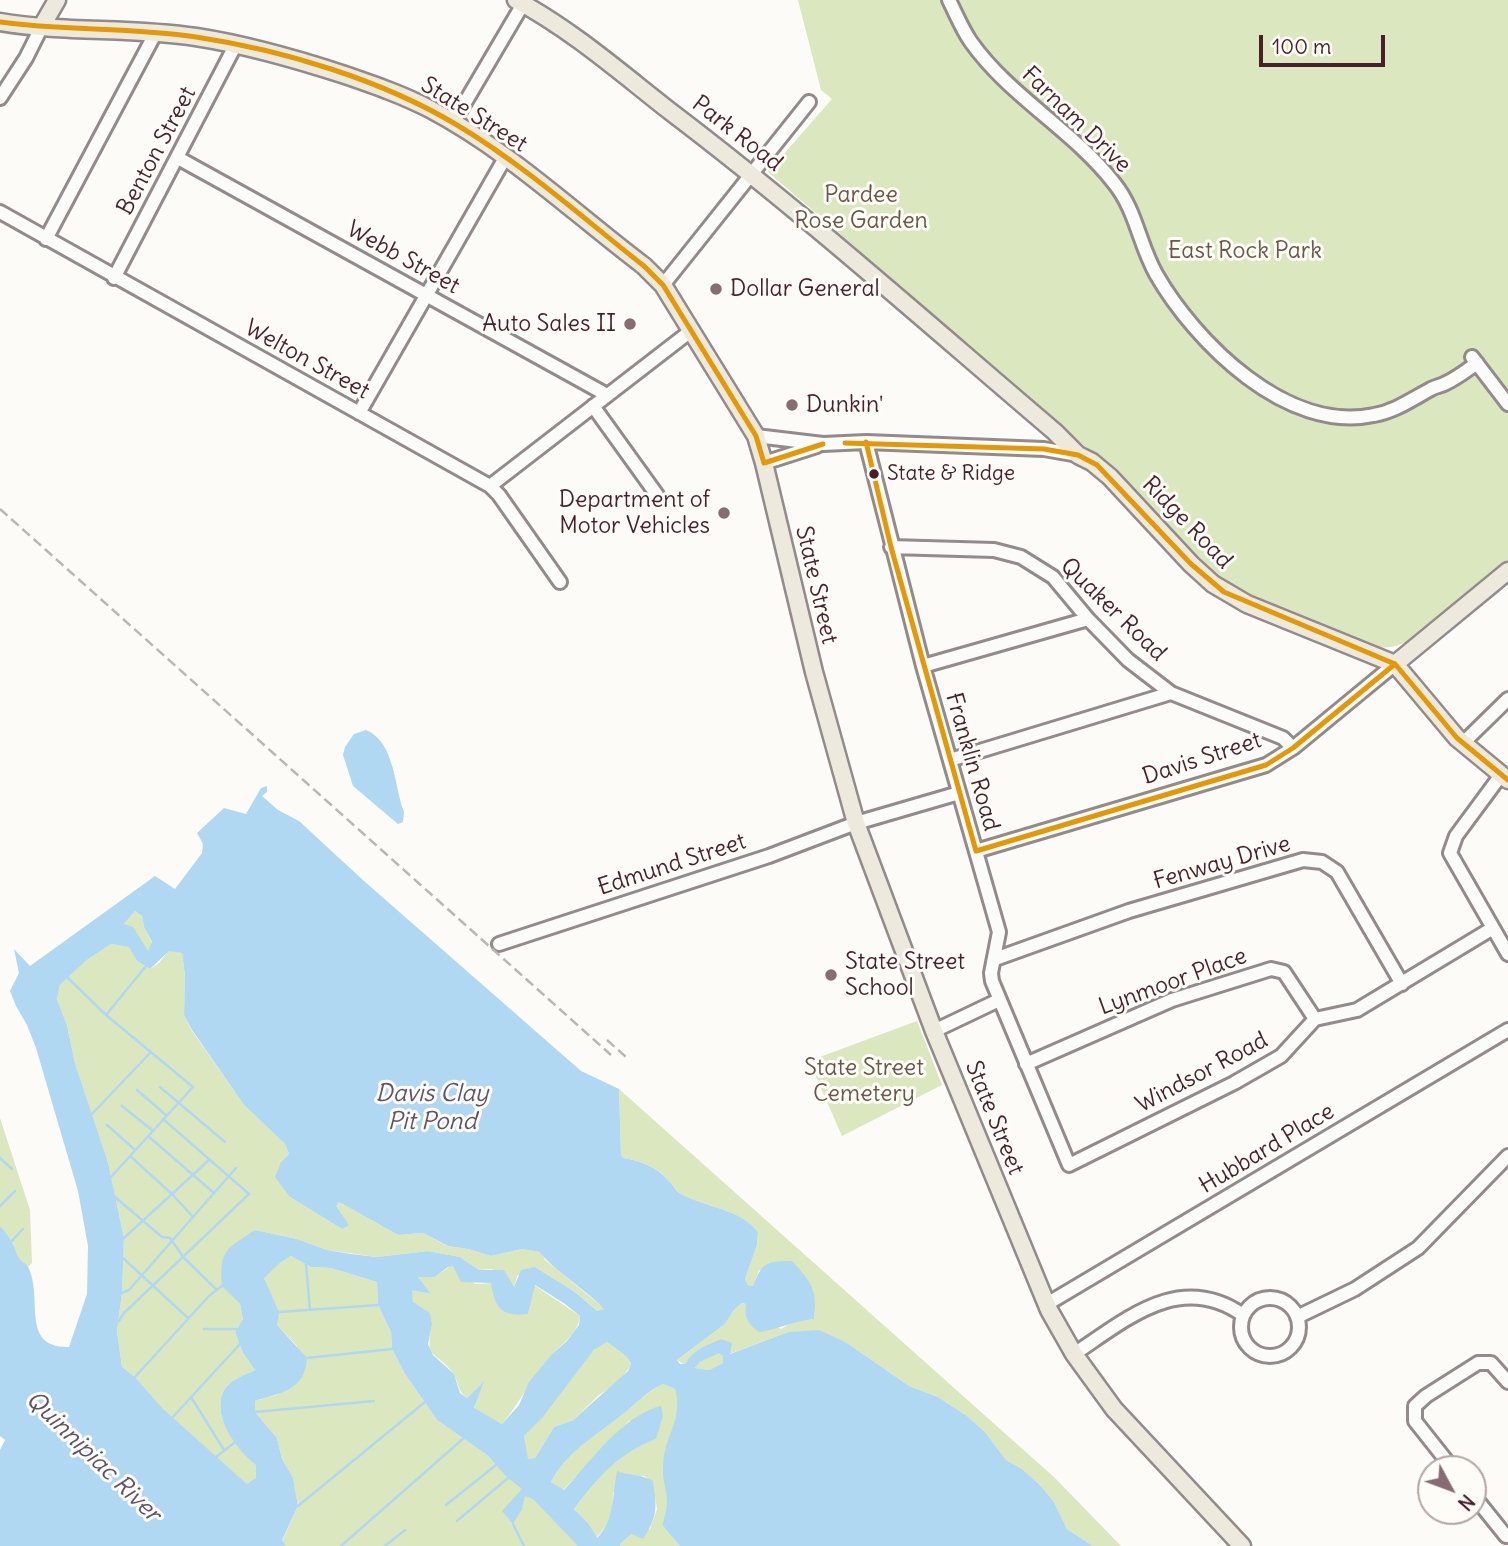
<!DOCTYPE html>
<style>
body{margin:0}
#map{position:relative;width:1508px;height:1546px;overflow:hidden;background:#fcfbf8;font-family:Delius,sans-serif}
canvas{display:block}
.north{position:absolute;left:1417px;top:1455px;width:70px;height:70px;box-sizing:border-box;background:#fdfcf7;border:2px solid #b5a4a5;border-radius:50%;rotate:131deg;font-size:19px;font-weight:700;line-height:28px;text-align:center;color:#4a1f2b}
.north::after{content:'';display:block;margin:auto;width:24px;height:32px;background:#886c73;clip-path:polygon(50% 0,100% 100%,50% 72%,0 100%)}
.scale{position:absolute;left:1259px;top:35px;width:126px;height:32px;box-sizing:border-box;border:4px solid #4a1f2b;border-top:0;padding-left:9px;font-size:21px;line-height:24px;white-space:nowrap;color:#4a1f2b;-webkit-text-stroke:5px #fdfcf7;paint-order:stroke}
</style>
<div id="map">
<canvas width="1508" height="1546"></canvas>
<div class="north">N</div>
<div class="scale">100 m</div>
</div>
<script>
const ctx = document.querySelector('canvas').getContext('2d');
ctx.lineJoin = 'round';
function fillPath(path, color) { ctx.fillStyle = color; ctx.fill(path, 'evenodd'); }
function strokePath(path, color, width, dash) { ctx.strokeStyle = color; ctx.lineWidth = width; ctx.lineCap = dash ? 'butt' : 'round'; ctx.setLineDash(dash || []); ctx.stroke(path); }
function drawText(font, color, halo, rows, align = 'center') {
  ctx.font = font + ' Delius,sans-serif'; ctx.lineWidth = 6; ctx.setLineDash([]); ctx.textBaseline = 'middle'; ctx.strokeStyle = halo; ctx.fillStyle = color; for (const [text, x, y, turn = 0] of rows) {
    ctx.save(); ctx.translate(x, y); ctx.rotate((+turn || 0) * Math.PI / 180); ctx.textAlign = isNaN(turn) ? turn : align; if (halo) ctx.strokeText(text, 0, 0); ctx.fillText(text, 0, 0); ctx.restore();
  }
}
const green = new Path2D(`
 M798 0H1508V565L1416 636C1403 645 1392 649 1375 647L1253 598 1213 573 1160 520 1115 471 907 298 910 294 768 172 832 99 821 90Z
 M135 911 142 916 144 927 152 943 148 952 124 924Z
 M111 944 130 947 137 961 150 969 159 963 169 950 182 953 185 976 184 1015 192 1031 244 1105 285 1144 289 1154 281 1162 290 1197 342 1229 335 1206 339 1202 398 1235 423 1233 447 1246 468 1249 491 1256 522 1249 541 1252 545 1260 605 1309 597 1311 575 1292 535 1267 517 1276 514 1288 492 1269 479 1270 460 1257 428 1251 377 1257 327 1250 297 1239 255 1230 223 1286 240 1304 243 1319 235 1332 243 1353 255 1370C244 1375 229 1380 223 1392 212 1418 238 1451 257 1465L256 1478 248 1485 161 1408 135 1377 122 1367 117 1331 122 1293 124 1238 108 1162 75 1063 67 1025 57 999 60 985 87 960Z
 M917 1021 942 1085 842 1136 809 1061Z
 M619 1089 1055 1478 1121 1546H1093L1067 1529 1054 1502 1040 1485 1022 1469 1006 1460 985 1432 967 1416 938 1397 909 1386 847 1343 799 1332H788L729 1354 721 1339C707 1346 693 1350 685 1365L677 1360 725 1324 734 1310 742 1303 746 1304 781 1329 795 1321 814 1319C817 1296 813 1290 801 1271L759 1270 753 1286 748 1285 745 1279 757 1245 758 1232C741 1209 705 1207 681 1194 676 1192 674 1186 670 1182 658 1167 642 1161 623 1158L621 1154Z
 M0 1118 30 1210 32 1263 28 1267 18 1257 12 1241 0 1226Z
 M291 1256 311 1267 331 1268 377 1282 378 1305 391 1332 392 1349 405 1374 437 1420 487 1455 498 1467 525 1451 524 1436 542 1417 594 1350 607 1342 626 1356 631 1365 619 1382 599 1395 573 1420 554 1427 535 1458 528 1459 600 1546H286L282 1541 298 1506 293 1479 282 1459 277 1438 255 1412V1401L277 1395 297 1346 277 1325 264 1277 280 1263Z
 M453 1266 475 1284 491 1283 528 1314 534 1285 580 1316C578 1334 562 1343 551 1356 531 1377 521 1402 502 1424L474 1409 482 1383 467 1398C457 1391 459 1382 453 1373 436 1350 424 1361 432 1325L413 1302 411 1289 430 1294 418 1277H435L449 1267Z
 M719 1352 723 1356V1363L709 1370 695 1368 700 1362Z
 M663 1384 675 1389 680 1403 663 1465 669 1507 662 1525 680 1546H620L621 1543 632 1534 650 1529 657 1509 653 1482 644 1476H629L613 1493C613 1511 609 1525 596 1538L589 1524 574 1509C601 1476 614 1455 656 1439L629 1421 563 1490 551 1482C571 1447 592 1439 623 1414 639 1402 643 1394 663 1384Z`);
const water = new Path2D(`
 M366 730C395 742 394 786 404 812L403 822 398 824 353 786 343 755 345 747 354 734Z
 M267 786V792L262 796 278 810 299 821 364 881 581 1071 619 1089 621 1154 623 1158C642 1161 657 1167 670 1182 674 1186 676 1192 681 1194 705 1207 741 1209 758 1232L757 1245 745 1279 748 1285 753 1286C762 1262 767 1261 792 1261 811 1281 818 1291 814 1319 794 1321 779 1329 759 1332 748 1324 744 1318 746 1304L742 1303 734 1310 725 1324 677 1360 680 1364H685C693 1350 707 1345 721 1339L732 1343 730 1354 788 1332 819 1330 847 1343 909 1386 938 1397 967 1416 985 1432 1006 1460 1022 1469 1040 1485 1054 1502 1067 1529 1093 1546H680L662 1525C673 1495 662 1491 663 1465 664 1436 684 1418 675 1389L663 1384C644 1393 639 1402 623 1414 596 1436 568 1450 551 1482L564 1490C590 1462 623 1415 661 1406L663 1416 656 1439C617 1454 599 1477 574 1509L589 1524 597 1538C615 1519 612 1496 617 1471 629 1476 642 1474 653 1481 657 1506 658 1517 643 1539L632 1534 621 1543 620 1546H578L533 1499 525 1496 522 1509 513 1524 502 1511 522 1489 508 1478 487 1455 437 1420 405 1374 392 1349 391 1332 378 1305 377 1282 331 1268 311 1267 291 1256 280 1263 264 1278 279 1312 277 1325 307 1358C305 1391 280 1393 255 1401V1412L277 1438 282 1459 293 1478 298 1506 282 1540 286 1546H0V1450L5 1440 0 1436V1226C5 1232 10 1237 13 1244 16 1249 16 1254 20 1259 22 1262 26 1263 28 1267 44 1297 19 1348 69 1347L87 1294 88 1246 78 1191 36 1048 27 1025 16 1006 10 991 19 973 14 949 30 966 155 876 175 889 202 853 203 844 197 833 224 808 246 814 261 788ZM135 911 142 916 144 927 152 942 148 951 133 927 124 924ZM111 944 129 947 137 961 150 969 169 951 182 953 185 976 184 1015 192 1030 244 1105 285 1144 289 1154 281 1162 275 1177 290 1197 342 1229 349 1225 336 1206 339 1202 398 1235 423 1233 448 1246 468 1249 491 1256 522 1249 540 1252C549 1267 589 1292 604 1309L597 1311 575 1292 535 1267 521 1270 514 1287 504 1270H479L460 1257 428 1251 377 1257 351 1254 327 1250 297 1239 255 1230C226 1249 219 1250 222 1286L240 1304 243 1319 235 1332 243 1353 255 1370C244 1375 229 1380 223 1392 212 1419 238 1451 256 1465V1478L247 1484 162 1408 135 1377 122 1367 117 1331 122 1293 124 1238 108 1162 75 1063 67 1025 57 999 60 985 87 960ZM453 1266 461 1282 491 1283C495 1308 501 1317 528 1314L535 1285 565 1304 580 1316 579 1325 567 1341 552 1354 529 1382 519 1405 502 1424 474 1408 484 1381 467 1398 460 1393 454 1374 433 1355 428 1344 432 1325 430 1313 413 1302 412 1290 431 1294 418 1277H435L448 1267ZM607 1342 626 1356 631 1364 628 1371 573 1420 554 1427 535 1458 528 1459 524 1436 542 1418 594 1350ZM719 1353 723 1356V1363L709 1370 695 1368 700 1362Z`);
const stream = new Path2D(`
 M68 978 106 1015
 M160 1087 225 1142
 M137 1090 166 1115
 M122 1106 152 1130
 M91 1115 151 1052
 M107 1125 135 1150
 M148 1136 214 1193
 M130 1156 172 1194 193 1217
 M0 1158 12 1169
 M110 1178 193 1087 106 1015 146 966
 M115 1197 162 1237 170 1238 184 1258 217 1290
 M0 1206 15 1191
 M124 1238 209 1160
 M11 1242 23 1229
 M123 1258 188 1318
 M306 1264 310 1310
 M122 1293 129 1290 236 1168
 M279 1312 378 1305
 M119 1321 124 1313 249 1194 163 1119
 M204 1329H237
 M307 1358 392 1349
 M135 1377 209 1296 222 1286
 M191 1397 224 1450
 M255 1412 374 1401
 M172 1418 240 1344
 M216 1457 234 1443
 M446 1505 496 1465
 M298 1506 425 1402
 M457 1521 508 1478
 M513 1524 524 1546
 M341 1546 464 1438
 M385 1546 405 1530`);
const minor = new Path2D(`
 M949 0C956 14 962 29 971 42 1010 97 1073 130 1114 183 1136 210 1139 244 1156 274 1195 342 1287 434 1374 415 1396 411 1412 399 1431 389 1436 386 1441 386 1446 383 1457 378 1467 370 1477 363
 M0 98 26 58 42 26
 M453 123 523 4
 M178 158 607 395
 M0 212 490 486 499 495 560 582
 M46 239 156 32
 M114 278 236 44
 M663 285 809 102
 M1472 357 1508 404
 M593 406 657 495
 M359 413 505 158
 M756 436 823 444 866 442 1044 449 1078 455
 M866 442 923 666 999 932 991 973 992 981 1069 1165 1234 1083 1281 1056 1315 1019 1357 1010 1493 928
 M764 463 817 446
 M490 486 692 330
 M891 547 994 550 1021 557 1053 577 1088 619 1128 660 1171 693 1283 738 1293 748
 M923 666 1088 619
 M1463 743 1508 699
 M950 760 1171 693
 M1501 775 1456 836 1450 853 1508 954
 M976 851 1266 765 1293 748 1395 664
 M499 944 769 856 856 823 959 793
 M995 959 1129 911 1303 860 1322 862 1337 872 1402 984
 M934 1031 999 1000
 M1026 1064 1172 1000 1271 969 1284 972 1315 1019
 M1241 1327a29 29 0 1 1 58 0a29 29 0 1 1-58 0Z
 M1047 1304 1508 1030
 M1297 1317 1355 1289 1418 1248 1508 1156
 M1074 1354C1127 1319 1180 1271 1243 1315
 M1453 1469 1415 1421V1406L1426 1396 1478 1363H1491L1508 1382
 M1473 1495 1506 1536`);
const major = new Path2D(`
 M516 0C572 30 621 73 671 112 804 213 928 324 1055 432L1078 455 1092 462 1110 477 1191 564 1213 584 1247 604 1395 664 1457 738 1508 780
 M0 22C65 33 131 27 196 37 248 45 296 59 345 75 374 85 403 95 430 109 508 150 574 213 644 266L663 285 756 436 764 463 814 672 856 823 934 1031 1049 1310 1074 1354 1114 1409 1242 1546
 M42 26 57 0
 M1395 664 1508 571`);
const rail = new Path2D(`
 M0 509 611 1055
 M607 1040 626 1057`);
const bus1 = new Path2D(`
 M0 22C65 31 131 27 196 37 283 50 382 80 457 125 524 165 583 218 644 266L663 285 756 436 764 463 823 444
 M866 442 891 547 976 851 1266 765 1293 748 1395 664
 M845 443 1044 449 1078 455 1097 465 1191 564 1224 592 1395 664 1457 738 1508 780`);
const markers = [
 [716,289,7,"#886c73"],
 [630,324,7,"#886c73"],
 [792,405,7,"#886c73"],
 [874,474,6,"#4a1f2b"],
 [724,513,7,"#886c73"],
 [831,975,7,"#886c73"]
];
const busNames = [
 ["State & Ridge",887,474]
];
const streetNames = [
 ["State Street",474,115,32],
 ["Farnam Drive",1076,120,44],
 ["Park Road",737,134,38],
 ["Benton Street",157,151,-62],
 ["Webb Street",403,258,29],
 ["Welton Street",307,360,29],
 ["Ridge Road",1187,523,46],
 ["State Street",816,585,77],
 ["Quaker Road",1113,610,44],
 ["Davis Street",1202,759,-18],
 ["Franklin Road",972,762,74],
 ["Fenway Drive",1222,863,-16],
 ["Edmund Street",672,865,-18],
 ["Lynmoor Place",1173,982,-20],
 ["Windsor Road",1202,1073,-28],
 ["State Street",994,1118,68],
 ["Hubbard Place",1267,1149,-31]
];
const parkNames = [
 ["Pardee",861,195],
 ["Rose Garden",861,221],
 ["East Rock Park",1245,251],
 ["State Street",864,1068],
 ["Cemetery",864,1094]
];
const poiNames = [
 ["Dollar General",730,289],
 ["Auto Sales II",616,324,"right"],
 ["Dunkin'",806,405],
 ["Department of",710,500,"right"],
 ["Motor Vehicles",710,526,"right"],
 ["State Street",845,962],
 ["School",845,988]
];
const waterNames = [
 ["Davis Clay",432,1094],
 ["Pit Pond",432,1122],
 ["Quinnipiac River",93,1457,44]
];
fillPath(green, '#dbe7be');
fillPath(water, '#b0d8f2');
strokePath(stream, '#b0d8f2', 2.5);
strokePath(minor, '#928a8b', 18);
strokePath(major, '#928a8b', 21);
strokePath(minor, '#fbfbf9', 12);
strokePath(major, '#edeadd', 16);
strokePath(rail, '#bbb6b6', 2.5, [10, 5]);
strokePath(bus1, '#e69804', 5);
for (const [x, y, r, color] of markers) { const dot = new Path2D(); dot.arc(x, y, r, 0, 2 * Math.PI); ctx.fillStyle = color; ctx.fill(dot); strokePath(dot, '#fdfcf7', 2.5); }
drawText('21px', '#4a1f2b', '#fdfcf7', busNames, 'left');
drawText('23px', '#4a1f2b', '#fdfcf7', streetNames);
drawText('23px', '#6d5649', '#fdfcf7', parkNames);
drawText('23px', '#4a1f2b', '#fdfcf7', poiNames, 'left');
drawText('italic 24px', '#5f5266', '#fdfcf7', waterNames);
</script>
